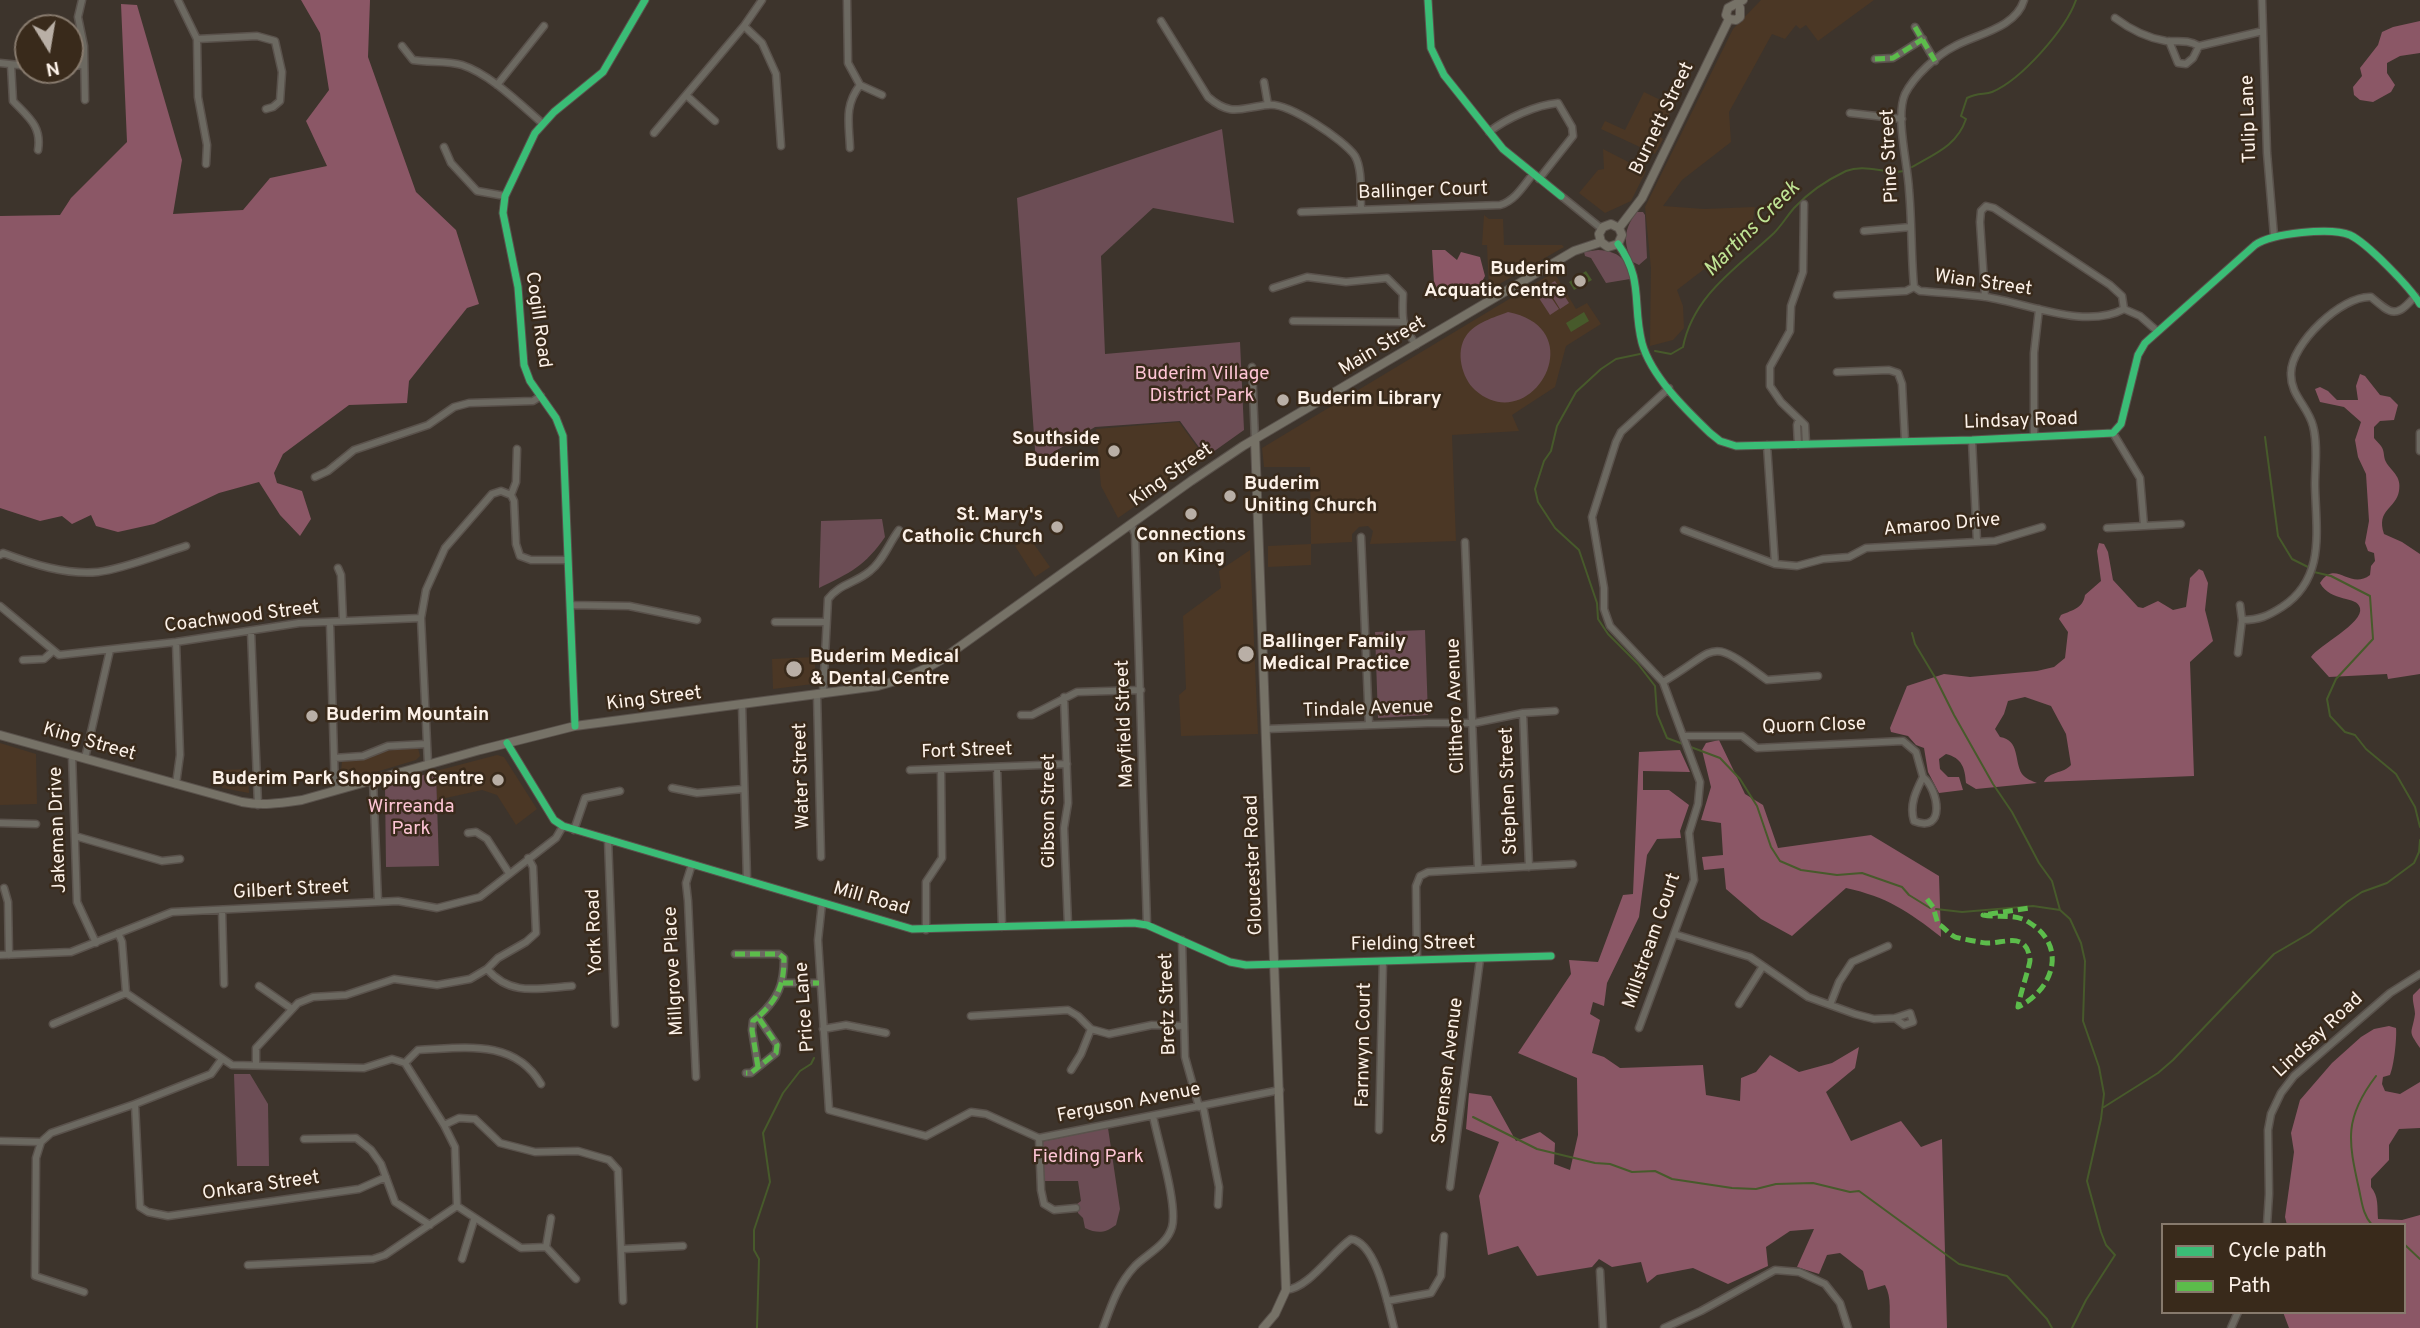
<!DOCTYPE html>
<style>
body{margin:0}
#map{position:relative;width:2420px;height:1328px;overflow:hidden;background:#3d342c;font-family:Overpass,sans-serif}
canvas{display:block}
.legend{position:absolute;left:2161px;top:1223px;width:245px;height:91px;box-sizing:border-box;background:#392a1b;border:2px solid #877a6d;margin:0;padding:9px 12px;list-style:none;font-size:21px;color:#fcf1e8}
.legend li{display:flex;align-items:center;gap:14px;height:35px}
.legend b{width:35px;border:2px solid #877a6d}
.north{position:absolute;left:14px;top:14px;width:70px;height:70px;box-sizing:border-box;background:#392a1b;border:2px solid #877a6d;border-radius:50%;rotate:169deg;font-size:19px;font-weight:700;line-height:28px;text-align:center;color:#fcf1e8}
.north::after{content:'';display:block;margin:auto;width:24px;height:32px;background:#b9afa6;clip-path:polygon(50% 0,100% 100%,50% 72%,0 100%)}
</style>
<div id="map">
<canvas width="2420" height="1328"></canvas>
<ul class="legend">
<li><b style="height:9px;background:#3abd76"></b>Cycle path</li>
<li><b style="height:9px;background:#5cbc4b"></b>Path</li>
</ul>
<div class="north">N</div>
</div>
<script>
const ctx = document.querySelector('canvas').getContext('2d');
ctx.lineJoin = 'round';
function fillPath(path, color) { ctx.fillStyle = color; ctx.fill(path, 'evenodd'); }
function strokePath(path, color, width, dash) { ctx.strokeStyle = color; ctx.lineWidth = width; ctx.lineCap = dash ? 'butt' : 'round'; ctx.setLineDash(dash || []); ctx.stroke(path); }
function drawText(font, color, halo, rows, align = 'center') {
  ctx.font = font + ' Overpass,sans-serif'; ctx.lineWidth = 5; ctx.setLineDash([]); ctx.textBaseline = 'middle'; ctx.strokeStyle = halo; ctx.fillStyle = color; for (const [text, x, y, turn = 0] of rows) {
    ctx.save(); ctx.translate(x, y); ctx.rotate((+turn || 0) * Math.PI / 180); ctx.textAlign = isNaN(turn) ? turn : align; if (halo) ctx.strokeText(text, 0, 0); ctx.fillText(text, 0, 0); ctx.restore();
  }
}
const built = new Path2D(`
 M1761 0H1874L1818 41 1806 25 1800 29 1796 25 1785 39 1772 34 1729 112 1731 142 1682 180 1663 206 1704 209 1755 207 1751 233 1677 290 1683 306 1684 328 1673 340 1650 346 1651 268 1645 207 1733 29Z
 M1644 92 1673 106 1659 136 1663 139 1655 154 1601 129 1605 121 1625 130Z
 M1603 149 1646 171 1631 201 1605 213 1579 193 1598 170 1604 169Z
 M1484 215 1489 219H1503L1504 245H1562L1564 247 1489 290 1487 245H1482Z
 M1554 272 1576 309 1587 303 1601 324 1566 346 1555 387 1512 415 1519 431 1452 435 1456 541 1370 544 1373 531 1368 526 1359 527 1352 534V542L1311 544V565L1268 567V546L1311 544 1310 467H1264L1262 448Z
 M1179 422 1205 458 1118 518 1101 486 1096 429Z
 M1029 537 1050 567 1035 577 1015 546Z
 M1250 550 1258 734 1181 736 1179 695 1186 689 1183 616 1221 588 1219 571Z
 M815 657V679L813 684 773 689 772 659Z
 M0 743 36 754 37 804 0 805Z
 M418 748 420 756 416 760 346 781 341 771 342 761 365 759 382 751Z
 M497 755 504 757 537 809 516 825 497 795 482 790 437 800 436 771Z
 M248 769 249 793 222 788V770Z`);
const green = new Path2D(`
 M1222 129 1234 223 1153 208 1101 256 1105 354 1240 342 1244 430 1206 457 1180 421 1095 427 1036 463 1017 198Z
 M1637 212H1643L1645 215 1647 258 1639 265 1633 262C1623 244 1623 229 1637 212Z
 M1598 250C1618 251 1628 259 1630 279L1606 283 1591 258 1585 256 1584 252Z
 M1555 281 1569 303 1560 309 1546 286Z
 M1544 287 1559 309 1550 315 1535 292Z
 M1508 312C1595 329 1530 439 1475 390 1462 378 1455 352 1466 336 1474 323 1495 317 1508 312Z
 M882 519 885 537C865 566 850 573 819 588L821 521Z
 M1425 630 1428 715 1378 718 1375 632Z
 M436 771 439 866 386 867 385 787Z
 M234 1074H250L268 1104 269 1166H237Z
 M1108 1128 1120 1209 1116 1225C1105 1233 1098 1234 1085 1228L1083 1218 1078 1213 1077 1204 1081 1201 1078 1181H1042L1040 1142Z`);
const forest = new Path2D(`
 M301 0H370L368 57 416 192 456 230 479 304 467 308 409 381 407 403 349 405 283 454 274 473 277 483 302 491 311 519 300 536 280 515 259 482 219 493 154 524 118 532 96 526 91 515 72 524 62 516 40 521 0 508V216L60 215 71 198 127 142 121 4 137 5 182 160 173 214 243 210 270 178 327 166 306 121 329 90 320 33Z
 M2420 21V53L2400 56 2387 63V73L2395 85 2391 92 2373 102 2360 100 2354 95 2353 87 2362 76 2360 68 2378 45 2382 32 2393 27Z
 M1432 250H1445L1457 260 1461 252 1480 257 1485 276C1478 290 1471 298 1455 299L1445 290 1438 293 1435 300Z
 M2360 374 2365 376 2380 395 2390 397 2398 405 2394 420 2380 421 2374 427V438C2376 441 2379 443 2381 446 2385 451 2383 457 2386 462 2391 471 2402 476 2399 491 2396 509 2376 509 2384 534L2402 542 2420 554V674L2388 679 2387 674 2329 677 2311 657C2318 646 2364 623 2360 608 2357 595 2331 603 2320 583 2336 558 2349 591 2370 575L2371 566 2375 561 2374 553 2368 551 2365 543 2369 521 2366 474 2358 457 2355 440 2361 422 2344 407 2320 402 2315 389 2320 387 2328 391 2337 400H2358L2356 386Z
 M2099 543 2104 544 2108 552 2113 580 2138 607 2143 608 2158 601 2173 610 2186 607 2190 578 2199 569 2203 571 2208 583 2205 610 2213 641 2190 662 2194 776 2044 782C2049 771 2063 774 2071 765L2066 734 2051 706 2025 697 2008 701 2004 714 1995 729 2000 737C2020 740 2014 761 2022 774 2026 779 2032 781 2037 783L1976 789 1966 783C1965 768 1962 758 1946 754L1939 759 1940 769 1948 777H1959L1963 790 1939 793 1928 772 1924 748 1916 745 1908 736 1891 732 1890 728 1907 686 1944 674 1970 677 2037 671 2054 667 2065 658 2068 632 2059 619 2061 615C2073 610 2083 608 2085 595L2101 581 2097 551Z
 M1719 740 1745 794 1763 805 1778 848 1871 835 1939 876 1941 937C1908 911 1887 897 1846 888L1792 936 1761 919 1726 889 1724 868 1704 870 1702 857 1723 855 1721 823 1701 820 1711 787 1702 750 1706 743Z
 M1680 750 1690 772 1643 771V790H1669L1689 805 1680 831 1681 838 1657 839 1647 855 1639 917 1607 983 1604 1006 1593 1002 1590 1014 1600 1020 1592 1053 1604 1057 1620 1068 1703 1065 1706 1095 1740 1101 1741 1078 1756 1072 1770 1055 1799 1072 1832 1063 1859 1047 1855 1068 1826 1092 1851 1141 1901 1121 1921 1147 1942 1139 1947 1328H1890C1889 1313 1892 1298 1885 1285L1868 1290 1863 1271 1840 1253 1827 1255 1819 1274 1797 1267 1814 1229 1790 1231 1766 1247 1768 1266 1728 1284 1693 1268 1657 1275 1647 1283 1641 1262 1612 1267 1599 1259 1592 1267 1537 1276 1518 1246 1488 1255 1479 1196 1499 1142 1466 1129 1469 1093 1491 1096 1516 1141 1540 1132 1555 1143 1554 1164 1570 1170 1578 1135 1577 1078 1518 1053 1571 974 1569 960 1598 962 1623 895 1633 894 1639 752Z
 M2420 988V1048C2407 1029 2412 1035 2415 1014 2415 1008 2412 1001 2413 995Z
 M2389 1026 2396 1028C2397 1038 2394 1066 2390 1075L2383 1077 2382 1084 2385 1091 2400 1094 2420 1082V1128L2399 1129 2389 1145V1160L2371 1179V1187C2379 1197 2377 1207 2378 1219L2402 1220 2420 1215V1328H2289L2283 1312H2404V1225H2287L2285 1217 2294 1152 2291 1133 2300 1100 2332 1063 2361 1037 2374 1029Z`);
const water = new Path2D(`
 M1586 271 1592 280 1574 290 1569 282Z
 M1584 312 1589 321 1571 332 1566 323Z`);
const stream = new Path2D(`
 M1912 167C1934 154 1957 146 1966 119L1961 116 1967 98C1978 92 1985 95 1992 92 2021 80 2066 29 2076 0
 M1655 351 1671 354 1683 347C1693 295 1738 267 1774 233 1782 225 1787 216 1794 208 1809 192 1827 180 1846 171 1866 163 1886 175 1904 171
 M1640 354 1616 359 1601 369 1576 392 1557 426 1551 451 1544 461 1535 489 1538 502 1555 528 1579 550 1597 603 1598 619 1608 634 1638 664 1655 686 1657 714 1667 738 1683 744
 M2265 437 2278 536 2292 559 2308 567
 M2314 572 2331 576 2370 596 2373 639 2336 679 2327 699 2330 716 2345 732 2355 735 2366 749 2396 774 2415 807 2420 827
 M1912 633 1915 644 1936 679 1954 715 1993 784 2012 812 2039 863 2052 881 2060 910
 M1688 746 1720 758 1740 779 1757 806 1771 847 1780 861 1801 870 1837 875 1862 873 1902 887 1909 895 1930 908
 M1936 909 1962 912 2033 906 2060 910 2070 919 2081 943 2085 961 2083 1021 2099 1067 2104 1094 2101 1119 2087 1181 2101 1232 2106 1245 2115 1255 2086 1300 2072 1328
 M2104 1107 2158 1073 2173 1060 2274 954 2310 933 2347 902 2362 892 2387 883 2414 863 2419 852 2420 840
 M1473 1117 1537 1149 1595 1163 1610 1164 1632 1172 1655 1171 1672 1179 1732 1188 1756 1189 1776 1184 1813 1183 1850 1192 1859 1191 1959 1264 2007 1276 2047 1319 2052 1328
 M2372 1225C2363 1215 2362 1203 2359 1189 2348 1140 2344 1118 2376 1076
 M2404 1244 2420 1259
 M757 1328 759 1259 754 1250V1230L770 1182 763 1133 783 1093 800 1071 811 1064 814 1058`);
const minor = new Path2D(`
 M82 0 78 17 84 46 85 100
 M178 0 197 39 198 97 207 145 206 164
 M847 0 848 63 860 85 882 95
 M1428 0 1431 48 1444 75 1503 149 1602 229
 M2262 0 2267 153 2274 236
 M2115 18C2131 30 2147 38 2166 41 2179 42 2187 39 2199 46L2263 31
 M1161 21 1208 97C1232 118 1242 107 1268 105 1288 102 1344 140 1355 156 1363 170 1360 194 1361 210
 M744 26 762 43 776 74 781 146
 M1915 27 1935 61
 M197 39 257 36 275 41 282 72 280 101 273 107 266 109
 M2169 41 2178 63 2186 64 2193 58 2199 46
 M402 46 413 60C428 63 447 60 462 65 490 74 520 104 542 123
 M1875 59 1893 58 1923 39
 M0 63 28 66
 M11 65 13 101C28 117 42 126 38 150
 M70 66 84 65
 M1264 82 1268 105
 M497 85 544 26
 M686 95 715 121
 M1850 113 1902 119
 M1489 132C1507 118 1536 105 1558 103L1572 127 1573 136 1539 179
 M654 133 744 26 762 0
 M444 147 451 163 477 191 505 196
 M850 148C849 123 844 106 860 85
 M1804 204 1803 272 1791 306 1790 331 1770 367V386L1781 402 1805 425 1806 444
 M1301 212 1500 205C1515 201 1524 185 1533 174
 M1864 231 1911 227
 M1618 244C1644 280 1632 304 1642 343 1651 376 1686 410 1710 433L1720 441 1736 446 1972 440 2113 433 2121 424 2138 355 2145 343 2255 245C2272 233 2331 227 2350 235 2367 243 2410 287 2420 304
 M1914 287C1911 255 1912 223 1909 190 1908 165 1895 117 1905 94 1914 76 1937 55 1955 46 1977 34 2016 28 2024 0
 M1273 288 1307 277 1346 282 1387 278 1403 294C1402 321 1401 323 1416 345
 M1837 295 1906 291 1914 287 1920 291C1942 293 1964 294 1986 297 2027 303 2085 330 2124 309
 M1985 297 1980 222 1981 211 1986 206 1994 208 2110 285 2122 296 2124 309 2140 316 2157 331
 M1293 321 1402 322
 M1252 367 1255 440
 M1837 372 1889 370 1898 373 1902 384 1905 441
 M2113 433 2140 478 2144 526
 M2420 433V451
 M2034 437V353L2039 309
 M1972 440 1977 542
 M1767 445 1775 564
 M1798 445 1797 425 1799 419
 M315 477 328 471 354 450 428 425 454 407 469 403 533 401 541 396
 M511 495 516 482 517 449
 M1131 524 1135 534 1147 925
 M2107 528 2181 524
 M1684 530 1775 564 1797 566 1823 559 1849 557 1866 548 1995 541 2042 527
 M1361 537 1369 725
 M1465 542 1478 869
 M0 555 3 553C32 564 66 575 98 572 124 569 160 554 186 546
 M338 568 341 575 343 621
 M570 605 629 606 697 620
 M2240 605 2242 620
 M0 606 59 655 176 642 299 623 421 618
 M775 622H826
 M330 623 335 790
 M251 631 258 805
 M176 642 180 755 176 784
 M2238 653 2242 620C2259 620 2268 616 2282 607 2326 578 2316 531 2315 485 2315 467 2318 444 2313 426 2308 406 2290 395 2291 373 2291 344 2342 295 2371 297 2391 314 2396 319 2415 296
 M23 660 44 659 53 651
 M1663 682C1721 648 1706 635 1767 680L1818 676
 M817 694 821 857
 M823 694 828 599C839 584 856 583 870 571 883 561 889 543 899 530
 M1064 697 1068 803 1064 828 1068 925
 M742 704 747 880
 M1523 713 1529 867
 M1021 715H1032L1077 692 1141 690
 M575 726 563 436 556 418 530 381 524 365 518 287 503 213 505 196 535 133 554 112 603 72 645 0
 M1266 729 1428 723H1474L1523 713 1555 711
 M1685 736H1742L1757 748 1903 741 1916 752 1923 777
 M507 743 554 820 563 826 912 929 1134 923 1147 925 1230 962 1246 965 1551 956
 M72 755 77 902 96 943
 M85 758 110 650
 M334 758 363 756 388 746 426 744
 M428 764 421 618 426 590 445 548 492 494 501 491 511 495 514 501 516 544 520 556 531 560H568
 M997 767 1002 927
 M910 770 1067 764
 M1923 777C1939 790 1946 834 1914 821 1909 805 1916 791 1923 777Z
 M373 780 378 902
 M672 788 697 793 744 789
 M0 823 36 824
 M574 830 585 798 620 791
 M468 833 476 832 487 839 509 873
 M75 836 162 861 180 859
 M608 839 615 1024
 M692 864 686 883 688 901 696 1077
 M4 888 8 902 9 955
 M822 903 818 940 829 1110 926 1136 971 1112 986 1114 1039 1138 1280 1090
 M222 910 224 984
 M926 930V882L942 858 941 770
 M118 933 122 942 126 993 232 1065 364 1068 392 1059 405 1063
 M1674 934 1750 957 1808 997 1855 1014 1874 1019 1895 1018 1910 1013 1913 1022 1904 1025 1895 1018
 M1182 940 1185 1057 1199 1107
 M735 954H779L784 958C784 985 778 999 758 1017L777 1045 776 1053 751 1073H746
 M0 955 71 952 172 912 398 901 437 908 480 897 556 838 563 826
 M1417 959 1416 886 1420 876 1428 872 1573 864
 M487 969C511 997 539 988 572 986
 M783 983H819
 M259 986 292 1009
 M1739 1004 1763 966
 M1830 1005 1839 982 1852 962 1888 946
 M971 1016 1068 1010 1078 1016 1091 1029 1109 1034 1152 1025 1183 1026
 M53 1024 126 993
 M1639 1028 1694 880 1689 833 1698 804 1700 782 1663 682 1610 626 1604 609V588L1592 517 1616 442 1621 432 1669 388
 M823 1029 846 1025 886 1033
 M405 1063 444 1125 455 1147 457 1206
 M405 1063 418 1050C463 1048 514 1038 541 1084
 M256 1065V1048L298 1003 313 997 346 995 394 979 437 985 470 979 487 969 498 958 526 942 536 933 533 867 528 858
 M758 1067 752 1030 753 1021 758 1017
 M1071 1070 1081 1054 1091 1029
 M135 1104 140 1207 148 1212 168 1216 359 1189 386 1177
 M1203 1106 1219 1187 1218 1205
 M444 1125 459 1118 475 1119 500 1143 535 1152 578 1151 609 1160 618 1170 623 1301
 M1379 1130 1383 961
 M1039 1138 1041 1190 1044 1204 1054 1210 1076 1208
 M304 1139 356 1138 371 1150 381 1164 395 1202 430 1225
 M0 1141 41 1142
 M1450 1187 1480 959
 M457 1206 521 1248 546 1247 576 1279
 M2267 1225 2269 1194 2268 1130 2271 1114 2281 1093 2294 1076 2390 993 2420 974
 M546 1247 551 1218
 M623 1249 683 1246
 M462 1259 474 1220
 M248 1265 373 1259 385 1255 457 1206
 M1600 1271 1603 1328
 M1286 1290C1309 1288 1331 1253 1351 1239 1377 1243 1388 1306 1394 1328
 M84 1292 35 1276 36 1158 41 1142 51 1133 135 1104 211 1074 222 1059
 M1387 1301 1431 1293 1441 1276 1444 1236
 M1103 1328C1111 1306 1118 1284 1135 1266 1147 1254 1167 1245 1172 1227 1178 1204 1158 1142 1153 1116
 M1664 1328 1701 1311 1775 1270 1799 1272 1825 1284 1840 1303 1848 1328
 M2231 1328 2238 1312`);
const major = new Path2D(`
 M1729 19 1726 15 1728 8 1743 0
 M1729 19 1736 20 1740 17V8
 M1619 228 1642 198 1729 19
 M1601 242 1608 247 1618 244 1622 235 1619 228
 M1601 242 1599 234 1603 227 1611 224 1619 228
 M1255 440 1286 1290 1275 1314 1263 1328
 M0 735 242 802C263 806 281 803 302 800L480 750 575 726 878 686C901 680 920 673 941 660L1191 481 1243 446 1540 271 1574 251 1601 242`);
const quiet = new Path2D(`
 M1915 27 1935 61
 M1875 59 1893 58 1923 39
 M1927 899 1933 907 1938 924C1945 927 1948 934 1955 937 1957 938 1984 943 1987 943 2003 944 2027 930 2030 960 2030 965 2019 998 2018 1007 2053 990 2068 947 2030 923 2016 913 1999 918 1983 915L2029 908
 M735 954H779L784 958C784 985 778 999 758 1017L777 1045 776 1053 751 1073H746
 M783 983H819
 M758 1067 752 1030 753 1021 758 1017`);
const cycleway = new Path2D(`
 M1428 0 1431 48 1444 75 1503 149 1561 196
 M1618 244C1644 280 1632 304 1642 343 1651 376 1686 410 1710 433L1720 441 1736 446 1972 440 2113 433 2121 424 2138 355 2145 343 2255 245C2272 233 2331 227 2350 235 2367 243 2410 287 2420 304
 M575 726 563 436 556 418 530 381 524 365 518 287 503 213 505 196 535 133 554 112 603 72 645 0
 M507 743 554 820 563 826 912 929 1134 923 1147 925 1230 962 1246 965 1551 956`);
const markers = [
 [1580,281,7,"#b9afa6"],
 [1283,400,7,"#b9afa6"],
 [1114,451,7,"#b9afa6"],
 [1230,496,7,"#b9afa6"],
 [1191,514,7,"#b9afa6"],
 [1057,527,7,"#b9afa6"],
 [1246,654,9,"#b9afa6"],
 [794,669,9,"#b9afa6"],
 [312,716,7,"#b9afa6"],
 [498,780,7,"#b9afa6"]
];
const streetNames = [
 ["Burnett Street",1663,119,-64],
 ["Tulip Lane",2250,119,-92],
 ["Pine Street",1891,156,-93],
 ["Ballinger Court",1423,192,-2],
 ["Wian Street",1983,284,8],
 ["Cogill Road",537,320,82],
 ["Main Street",1383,347,-31],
 ["Lindsay Road",2021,422,-2],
 ["King Street",1172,476,-35],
 ["Amaroo Drive",1942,526,-5],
 ["Coachwood Street",242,618,-7],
 ["King Street",654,700,-7],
 ["Clithero Avenue",1457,706,-92],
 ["Tindale Avenue",1368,710,-2],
 ["Mayfield Street",1126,724,-92],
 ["Quorn Close",1814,727,-2],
 ["King Street",89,743,16],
 ["Fort Street",967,752,-2],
 ["Water Street",803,776,-92],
 ["Stephen Street",1510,791,-92],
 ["Gibson Street",1050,811,-90],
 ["Jakeman Drive",59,830,-92],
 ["Gloucester Road",1255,865,-92],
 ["Gilbert Street",291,891,-3],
 ["Mill Road",871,900,16],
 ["York Road",596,932,-92],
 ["Millstream Court",1653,941,-71],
 ["Fielding Street",1413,945,-1],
 ["Millgrove Place",675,971,-93],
 ["Bretz Street",1169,1004,-92],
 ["Price Lane",806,1007,-94],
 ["Lindsay Road",2319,1036,-43],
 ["Farnwyn Court",1365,1045,-89],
 ["Sorensen Avenue",1449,1071,-83],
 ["Ferguson Avenue",1129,1104,-11],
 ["Onkara Street",261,1187,-8]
];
const poiNames = [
 ["Buderim",1566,270,"right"],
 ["Acquatic Centre",1566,292,"right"],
 ["Buderim Library",1297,400],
 ["Southside",1100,440,"right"],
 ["Buderim",1100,462,"right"],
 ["Buderim",1244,485],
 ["Uniting Church",1244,507],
 ["St. Mary's",1043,516,"right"],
 ["Catholic Church",1043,538,"right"],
 ["Connections",1191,536,"center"],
 ["on King",1191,558,"center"],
 ["Ballinger Family",1262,643],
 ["Medical Practice",1262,665],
 ["Buderim Medical",810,658],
 ["& Dental Centre",810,680],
 ["Buderim Mountain",326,716],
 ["Buderim Park Shopping Centre",484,780,"right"]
];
const parkNames = [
 ["Buderim Village",1202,375],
 ["District Park",1202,397],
 ["Wirreanda",411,808],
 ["Park",411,830],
 ["Fielding Park",1088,1158]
];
const waterNames = [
 ["Martins Creek",1753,230,-45]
];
fillPath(built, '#4b3725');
fillPath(green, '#6c4d55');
fillPath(forest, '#8b5766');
fillPath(water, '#475a2b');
strokePath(stream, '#475a2b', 2);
strokePath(minor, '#5a524c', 9);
strokePath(major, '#5a524c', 10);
strokePath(minor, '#6c6961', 6);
strokePath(major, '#767267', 8);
strokePath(quiet, '#5cbc4b', 5, [10, 5]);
strokePath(cycleway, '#3abd76', 7);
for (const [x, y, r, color] of markers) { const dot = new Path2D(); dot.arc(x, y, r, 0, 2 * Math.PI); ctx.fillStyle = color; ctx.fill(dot); strokePath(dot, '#392a1b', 2.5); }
drawText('19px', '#fcf1e8', '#392a1b', streetNames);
drawText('bold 19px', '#fcf1e8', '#392a1b', poiNames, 'left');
drawText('19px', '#fdc5d5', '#392a1b', parkNames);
drawText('italic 21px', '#bfe495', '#392a1b', waterNames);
</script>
